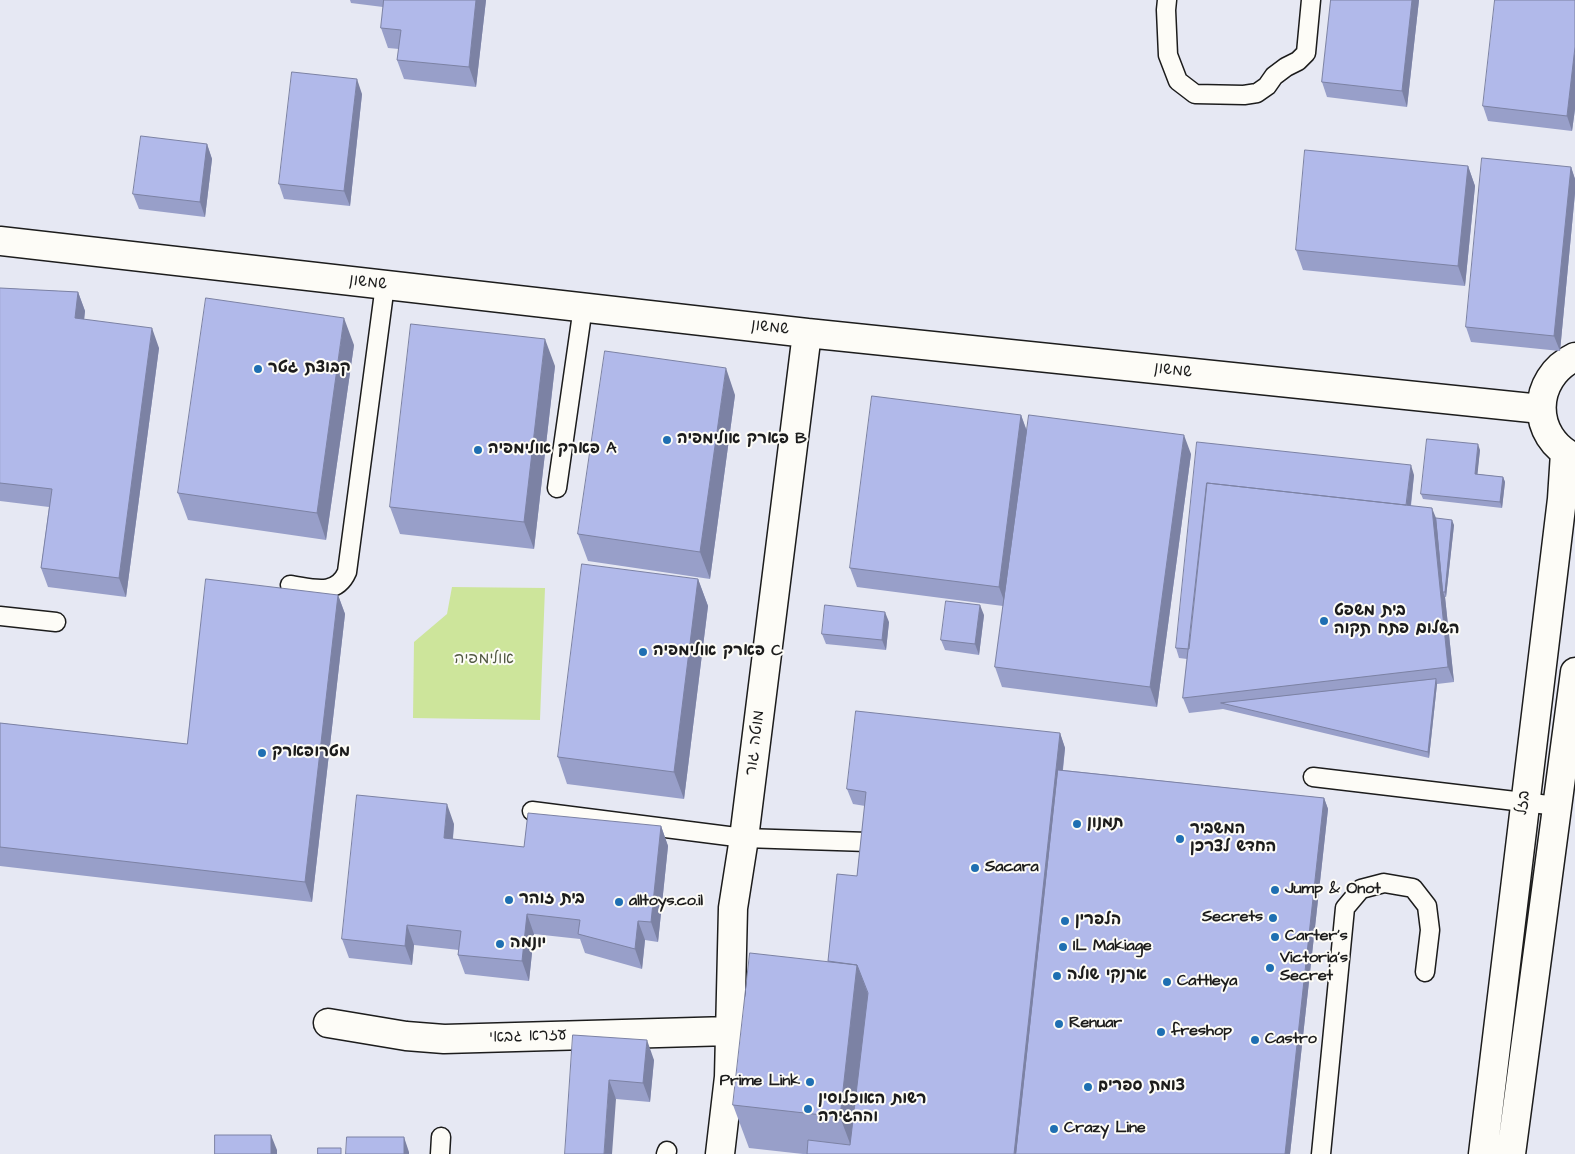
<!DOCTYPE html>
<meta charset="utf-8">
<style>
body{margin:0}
canvas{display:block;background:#fdfcf7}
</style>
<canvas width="1575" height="1154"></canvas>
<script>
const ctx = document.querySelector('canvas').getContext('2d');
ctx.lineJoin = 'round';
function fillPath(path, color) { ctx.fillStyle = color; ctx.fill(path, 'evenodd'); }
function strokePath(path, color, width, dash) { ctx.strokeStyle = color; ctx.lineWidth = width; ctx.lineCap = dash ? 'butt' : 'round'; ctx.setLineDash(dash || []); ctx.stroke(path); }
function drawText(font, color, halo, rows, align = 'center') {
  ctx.font = font + ' "Architects Daughter","Playpen Sans Hebrew",sans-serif'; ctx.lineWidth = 4; ctx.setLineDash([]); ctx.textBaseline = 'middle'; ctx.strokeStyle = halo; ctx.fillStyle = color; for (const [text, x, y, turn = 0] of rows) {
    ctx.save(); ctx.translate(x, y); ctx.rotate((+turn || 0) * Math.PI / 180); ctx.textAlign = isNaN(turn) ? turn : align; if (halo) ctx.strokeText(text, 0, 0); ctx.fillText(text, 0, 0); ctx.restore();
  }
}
const built = new Path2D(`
 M0 0H1575V1154H0Z`);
const green = new Path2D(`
 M452 587 545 588 540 720 413 718 414 642 447 614Z`);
const service = new Path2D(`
 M1167 0 1166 10 1168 55 1178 81 1195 94 1244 95 1257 93 1267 86 1274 76 1286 67 1298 61 1306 53 1311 0
 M557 488 583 307
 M290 585C312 588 336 597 347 572L385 285
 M0 616 56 622
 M1313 777 1557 806
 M532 811 744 838 868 842
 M440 1154 441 1137
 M666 1154 667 1151
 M1321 1154 1345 908 1361 889 1384 883 1413 888 1427 906 1430 930 1425 972`);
const minor = new Path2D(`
 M0 241 807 333 1541 409
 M328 1023 406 1036 444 1039 730 1031
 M720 1154 729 1077 733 908 744 838 807 333`);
const tertiary = new Path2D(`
 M1575 357C1531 378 1530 437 1575 458
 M1483 1154 1562 499 1565 453
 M1511 1154 1575 672`);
const wall = new Path2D(`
 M350 0H486L476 87 404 79 397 60 399 49 388 48 381 28 383 7 351 3Z
 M1331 0H1419L1407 107 1327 97 1322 82Z
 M1575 0V109L1572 131 1488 121 1483 106Z
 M362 94 350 206 284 199 279 184Z
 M207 144 212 159 205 217 139 209 133 194Z
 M1468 166 1475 186 1465 286 1303 270 1296 250Z
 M1571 167 1575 179V193L1560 351 1471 342 1466 327Z
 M0 288 78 292 85 311 84 320 159 348 126 597 48 587 41 568 49 507 0 501Z
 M354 345 326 540 188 520 178 493Z
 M555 366 534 549 400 534 390 507Z
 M735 395 710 579 588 561 578 534Z
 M1021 415 1027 431 1191 454 1157 707 1002 687 995 667 1003 606 857 587 850 568Z
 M1480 450 1477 474 1503 477 1505 482 1502 508 1423 499 1421 494Z
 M1414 475 1411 506 1436 518 1454 525 1446 597H1445L1454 682 1437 684 1429 758 1223 709 1189 713 1183 698 1187 659 1179 658 1176 648Z
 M698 579 708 606 684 799 567 784 558 757Z
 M338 595 345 614 312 902 0 866V723L187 744Z
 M984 615 979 655 945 650 941 640Z
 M889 622 886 650 826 644 822 634Z
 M1060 733 1065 748 1063 770 1324 798 1328 809 1290 1154H803L749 1148 733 1105 828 961 857 876 865 806 853 804 847 789Z
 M454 824 453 839 524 847 661 826 668 846 658 942 645 940 642 969 585 953 580 939 534 934 529 981 465 974 458 955 459 950 414 945 412 965 349 958 342 939Z
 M573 1035 654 1060 650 1102 616 1099Z`);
const shadedWall = new Path2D(`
 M476 0H486L476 87 469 67Z
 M1412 0H1419L1407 107 1402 91Z
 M1575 47V109L1572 131 1567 116Z
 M357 79 362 94 350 206 344 191Z
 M207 144 212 159 205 217 200 202Z
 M1468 166 1475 186 1465 286 1458 266Z
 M1571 167 1575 179V193L1560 351 1554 336Z
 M78 292 85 311 82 338 75 318Z
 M344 318 354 345 326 540 317 513Z
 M152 328 159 348 126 597 119 578Z
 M545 339 555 366 534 549 524 522Z
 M726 368 735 395 710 579 700 552Z
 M1021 415 1028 435 1006 606 999 587Z
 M1184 435 1191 454 1157 707 1150 687Z
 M1478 444 1480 450 1477 479 1475 474Z
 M1411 465 1414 475 1409 520 1406 510Z
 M1503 477 1505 482 1502 508 1500 502Z
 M1432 508 1438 523 1452 520 1454 525 1446 597 1445 592H1443L1445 597 1454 682 1448 667Z
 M698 579 708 606 684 799 674 772Z
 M338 595 345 614 312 902 305 882Z
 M980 605 984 615 979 655 975 644Z
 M885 612 889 622 886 650 882 640Z
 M1436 679 1437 684 1429 758 1428 752Z
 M1060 733 1065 748 1021 1154H1014Z
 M1324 798 1328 809 1290 1154H1285Z
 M447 804 454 824 451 858 444 838Z
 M661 826 668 846 658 942 651 922Z
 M527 914 534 934 529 981 522 961Z
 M638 921 645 940 642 969 635 949Z
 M407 925 414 945 412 965 405 946Z
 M857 965 873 1008 854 1154 840 1117Z
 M647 1040 654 1060 650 1102 643 1083Z
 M609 1080 616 1099 612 1154H604Z
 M271 1135 277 1150V1154H271Z
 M404 1137 409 1152V1154H404Z`);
const building = new Path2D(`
 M384 0H476L469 67 397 60 401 30 381 28Z
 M1331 0H1412L1402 91 1322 82Z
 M1495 0H1575V47L1567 116 1483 106Z
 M292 72 357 79 344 191 279 184Z
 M141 136 207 144 200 202 133 194Z
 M1305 150 1468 166 1458 266 1296 250Z
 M1482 158 1571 167 1554 336 1466 327Z
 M0 288 78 292 75 318 152 328 119 578 41 568 52 489 0 483Z
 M206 298 344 318 317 513 178 493Z
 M411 324 545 339 524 522 390 507Z
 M605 351 726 368 700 552 578 534Z
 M872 396 1021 415 999 587 850 568Z
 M1029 415 1184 435 1150 687 995 667Z
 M1427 439 1478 444 1475 474 1503 477 1500 502 1421 494Z
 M1197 442 1411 465 1406 505 1207 483 1189 649 1176 648Z
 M1207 483 1432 508 1448 667 1183 698Z
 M1436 518 1452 520 1445 592H1443Z
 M582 564 698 579 674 772 558 757Z
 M206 579 338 595 305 882 0 847V723L187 744Z
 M946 601 980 605 975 644 941 640Z
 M825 605 885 612 882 640 822 634Z
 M1436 679 1428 752 1221 703Z
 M856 711 1060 733 1014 1154H807L808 1140 850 1145 868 993 857 965 828 961 837 874 857 876 866 792 847 789Z
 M1058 770 1324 798 1285 1154H1016Z
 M357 795 447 804 444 838 524 847 528 813 661 826 651 922 638 921 635 949 578 934 580 920 527 914 522 961 458 955 461 931 407 925 405 946 342 939Z
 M750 953 857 965 840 1117 733 1105Z
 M573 1035 647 1040 643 1083 609 1080 604 1154H565Z
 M215 1135H271V1154H215Z
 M347 1137H404V1154H346Z
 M318 1148H341V1154H318Z`);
const markers = [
 [258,369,5,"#1f6fb2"],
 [667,440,5,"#1f6fb2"],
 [478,450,5,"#1f6fb2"],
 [1324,621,5,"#1f6fb2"],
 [643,652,5,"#1f6fb2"],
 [262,753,5,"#1f6fb2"],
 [1077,824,5,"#1f6fb2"],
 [1180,839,5,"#1f6fb2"],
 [975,868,5,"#1f6fb2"],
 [1275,890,5,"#1f6fb2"],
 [509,900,5,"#1f6fb2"],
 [619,902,5,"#1f6fb2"],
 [1273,918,5,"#1f6fb2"],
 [1065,921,5,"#1f6fb2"],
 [1275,937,5,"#1f6fb2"],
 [500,944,5,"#1f6fb2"],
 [1063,947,5,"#1f6fb2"],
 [1270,968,5,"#1f6fb2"],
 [1057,976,5,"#1f6fb2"],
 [1167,982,5,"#1f6fb2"],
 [1059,1024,5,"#1f6fb2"],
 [1161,1032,5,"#1f6fb2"],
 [1255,1040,5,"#1f6fb2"],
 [810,1082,5,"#1f6fb2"],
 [1088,1087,5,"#1f6fb2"],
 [808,1109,5,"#1f6fb2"],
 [1054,1129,5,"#1f6fb2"]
];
const streetNames = [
 ["שמשון",368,283,6],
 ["שמשון",770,328,6],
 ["שמשון",1173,371,6],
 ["מוטה גור",756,743,-83],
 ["בזל",1524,803,-83],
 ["עזרא גבאי",528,1037,-2]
];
const poiNames = [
 ["קבוצת גטר",268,369],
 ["פארק אולימפיה B",677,440],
 ["פארק אולימפיה A",488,450],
 ["בית משפט",1334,612],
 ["השלום פתח תקוה",1334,630],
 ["פארק אולימפיה C",653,652],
 ["מטרופארק",272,753],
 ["תמנון",1087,824],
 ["המשביר",1190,830],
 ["החדש לצרכן",1190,848],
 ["Sacara",985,868],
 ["Jump & Onot",1285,890],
 ["בית זוהר",519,900],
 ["alltoys.co.il",629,902],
 ["Secrets",1263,918,"right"],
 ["הלפרין",1075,921],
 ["Carter's",1285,937],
 ["יונמה",510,944],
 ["IL Makiage",1073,947],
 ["Victoria's",1280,959],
 ["Secret",1280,977],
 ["ארנקי שולה",1067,976],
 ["Cattleya",1177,982],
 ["Renuar",1069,1024],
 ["freshop",1171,1032],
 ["Castro",1265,1040],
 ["Prime Link",800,1082,"right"],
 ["צומת ספרים",1098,1087],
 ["רשות האוכלוסין",818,1100],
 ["וההגירה",818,1118],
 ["Crazy Line",1064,1129]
];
const parkNames = [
 ["אולימפיה",484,660]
];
fillPath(built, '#e6e8f3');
fillPath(green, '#cde59b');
strokePath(service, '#1c1c1c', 21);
strokePath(minor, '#1c1c1c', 31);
strokePath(tertiary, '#1c1c1c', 31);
strokePath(service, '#fdfcf7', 18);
strokePath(minor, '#fdfcf7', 28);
strokePath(tertiary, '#fdfcf7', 28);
fillPath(wall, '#989fc9');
fillPath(shadedWall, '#7c82a4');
fillPath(building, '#b1b9ea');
strokePath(building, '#7c82a4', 1);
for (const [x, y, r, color] of markers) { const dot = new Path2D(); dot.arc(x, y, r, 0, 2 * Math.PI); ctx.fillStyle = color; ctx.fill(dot); strokePath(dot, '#fdfcf7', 2); }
drawText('16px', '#1c1c1c', '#fdfcf7', streetNames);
drawText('bold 16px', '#1c1c1c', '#fdfcf7', poiNames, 'left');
drawText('16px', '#515842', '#fdfcf7', parkNames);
</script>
